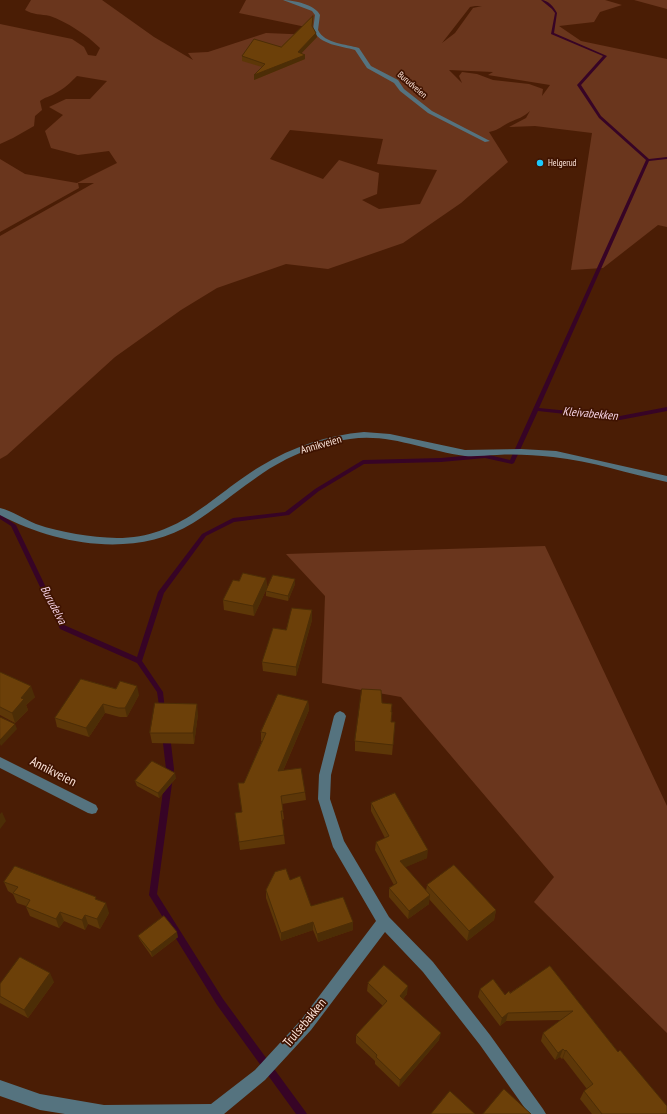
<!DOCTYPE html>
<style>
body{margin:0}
canvas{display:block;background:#4a1d05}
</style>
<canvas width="667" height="1114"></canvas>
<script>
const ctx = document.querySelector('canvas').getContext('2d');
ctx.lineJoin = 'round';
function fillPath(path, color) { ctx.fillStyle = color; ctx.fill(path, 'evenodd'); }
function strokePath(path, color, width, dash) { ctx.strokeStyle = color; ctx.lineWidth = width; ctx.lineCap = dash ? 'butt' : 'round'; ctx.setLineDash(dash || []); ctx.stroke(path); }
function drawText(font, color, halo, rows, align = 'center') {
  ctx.font = font + ' "PT Sans Narrow",sans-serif'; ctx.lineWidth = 3.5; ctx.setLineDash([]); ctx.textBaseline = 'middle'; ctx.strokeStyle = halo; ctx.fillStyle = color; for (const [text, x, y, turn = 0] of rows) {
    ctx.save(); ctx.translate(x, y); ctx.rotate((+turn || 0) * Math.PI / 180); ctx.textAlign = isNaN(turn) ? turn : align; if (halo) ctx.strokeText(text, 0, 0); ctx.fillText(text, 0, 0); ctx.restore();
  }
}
const green = new Path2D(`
 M31 0H102L154 37 193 60 188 53 208 52 266 33 313 35 306 27 239 13 246 0H605L622 5 600 12 594 22 559 26 581 41 667 59V227L658 225 603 268 571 270 592 133 535 126 509 127 526 118 530 111C524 117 517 119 510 122 500 127 501 129 489 132L508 162 461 203 403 243 328 269 286 264 217 288 181 310 115 357 7 455 0 459V236L94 183H78L79 188 0 232V159L25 174 77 183 117 163 109 151 78 155 51 148 45 131 63 115 49 107 66 99H90L107 81 77 76C70 83 64 89 54 94 49 97 45 97 40 101L42 110 35 116 34 126 13 138 0 144V24L72 39 84 47 88 55 96 56 100 48C87 35 67 22 50 16 41 14 33 15 25 10ZM475 6H482L473 8 455 33 442 43 470 7ZM449 70 493 72 488 75 550 85 542 96 543 89 529 84 493 80 477 74 462 72 459 76 462 83ZM290 130 383 139 377 164 437 170 420 204 379 209 362 200 377 194 379 173 339 160 323 179 270 159Z
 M634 0H667V9Z
 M545 546 667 806V1033L534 902 554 877 401 697 322 683 325 596 286 554Z`);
const stream = new Path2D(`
 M541 0C548 0 554 7 557 13L554 33 607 56 581 85 601 116 649 159 667 157V159L649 161 539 408 620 416 667 407V411L620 420 538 411 514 463 512 464 485 458 441 462 364 464 319 491 289 515 234 522 206 536 164 593 142 661 163 692 165 710 164 712 162 713 160 712 157 692 137 663 60 629 11 526 0 519V514L16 525 64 625 137 657 158 592 202 534 233 518 285 512 315 489 363 460 441 458 485 454 510 460 646 160 599 118 577 85 603 56 551 34 555 13 552 9Z
 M166 732 168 733 170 735 174 769 157 894 223 999 305 1111 307 1114H296L217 1005 149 895 166 769 162 735 164 733Z`);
const minor = new Path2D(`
 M283 0C293 0 316 5 320 15L318 30C325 44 346 44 359 48L371 66 398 80 404 89 432 111 490 141 485 142 428 113 400 91 394 83 367 68 355 50C341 46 320 45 313 30L315 15 312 11Z
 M364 432 390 434 465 450 521 449 556 451 667 476V482C629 474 592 461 553 457 534 455 515 454 497 455 486 455 475 457 465 456 426 451 390 433 350 439 315 444 281 459 253 480 233 494 214 510 193 523 135 559 57 545 0 515V508C12 511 24 519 36 524 62 533 90 537 117 538 181 538 211 496 261 466 292 447 328 435 364 432Z
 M340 711 344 713 346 716 331 775 330 799 344 841 389 917 433 962 490 1035 543 1109 546 1114H529L480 1045 423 972 385 932 311 1030 265 1080 224 1114H65L40 1110 0 1096V1080L40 1094 104 1105 211 1104 255 1070 301 1020 376 921 333 847 318 799 319 775 334 716 336 713Z
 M0 757 96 805 98 809 96 813 92 814 88 813 0 768Z`);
const wall = new Path2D(`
 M313 16 312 27 317 37 301 53 305 55V59L254 80 262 67 242 61V56L281 47Z
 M266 578 267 588 254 616 224 610 223 600 239 581Z
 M295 584 288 601 266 596V591Z
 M312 610V620L296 676 263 671 262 662 286 630Z
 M0 672 35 697 26 705 28 710 15 723 0 715Z
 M81 679 139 695 127 717H120L105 713 89 737 57 727 55 718Z
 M308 701 309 710 283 771 305 792 306 800 282 804 284 819 282 820 284 835 285 844 240 850 235 813 242 812 244 783 262 741H261V732Z
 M382 703 392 704 391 722H395L392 755 355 751V741Z
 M198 714 194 744 152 743 150 733Z
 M176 778 159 798 137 786 135 781Z
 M371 803 427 858 405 867 426 891 427 885 496 910 494 920 467 941 429 899V904L408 919 389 897V888L394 885 375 850 376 842 385 838 371 811Z
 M290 880 311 906 353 922V930L318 942 313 930 281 941 266 898V890Z
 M4 882 96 897V899L109 913 100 929 88 924 85 930 64 921 59 928 30 916 26 907V906L17 903 13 894 8 891Z
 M138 936 178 937 152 957 140 940Z
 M550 966 667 1114H592L580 1099 584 1091 587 1089 563 1058 562 1059 560 1057 555 1060 541 1041 543 1033 561 1020 506 1021 500 1026 478 997 480 989 505 995 510 993Z
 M54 982 28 1018 0 1003V984Z
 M368 983 407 994 403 999 439 1040 399 1087 375 1064V1061L356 1043V1035L383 1006 367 991Z`);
const shadedWall = new Path2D(`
 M316 33 317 37 298 57V52Z
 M305 55V59L254 80V75Z
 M266 578 267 588 254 616 253 606Z
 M295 579V584L288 601V596Z
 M312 610V620L296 676V667Z
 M31 686 35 697 26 705 28 710 15 723 12 713 21 698Z
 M137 686 139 695 127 717 125 708Z
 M308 701 309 710 279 780 278 771Z
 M103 704 105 713 89 737 86 728Z
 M197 704 198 714 194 744 193 733Z
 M15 724 17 729 1 746 0 744V740Z
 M175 773 176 778 159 798 158 793Z
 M2 812 6 821 0 829V814Z
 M428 850 427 858 399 870 400 861Z
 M430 895 429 904 408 919 409 911Z
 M106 903 109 913 100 929 97 919Z
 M496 910 494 920 467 941 469 931Z
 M60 912 64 921 59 928 56 919Z
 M85 915 88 924 85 930 82 920Z
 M313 922V930L281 941V933Z
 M353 922V930L318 942 317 934Z
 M177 932 178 937 152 957 151 952Z
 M50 973 54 982 28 1018 24 1010Z
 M408 986 407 994 399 1004 400 996Z
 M508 1013 506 1021 500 1026 502 1018Z
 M441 1033 439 1040 399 1087 400 1080Z
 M563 1049 560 1057 555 1060 558 1053Z
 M566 1050 563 1058 562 1059 565 1051Z`);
const building = new Path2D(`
 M313 16 312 26 316 33 298 52 305 55 254 75 265 64 242 56 254 39 281 47Z
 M243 573 266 578 253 606 223 600 233 580 239 581Z
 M273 575 295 579 288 596 266 591Z
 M292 608 312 610 296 667 262 662 273 628 286 630Z
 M0 672 31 686 21 698 24 699 12 713 0 707Z
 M81 679 116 689 120 681 137 686 125 708H118L103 704 86 728 55 718Z
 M362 689 381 690 382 703 392 704 391 712H392L391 722H395L393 745 355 741Z
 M278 694 308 701 278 771 301 768 305 792 281 796 283 811H281L284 835 239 842 235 813 242 812 238 783H244L266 733 261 732Z
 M155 703 197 704 193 733H150Z
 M0 717 15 724 0 740Z
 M152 761 175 773 158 793 135 781Z
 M395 793 428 850 400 861 430 895 409 911 389 888 397 883 376 842 389 836 371 803Z
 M454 865 496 910 469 931 427 885Z
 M15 866 96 897 95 899 106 903 97 919 85 915 82 920 60 912 56 919 26 907 30 900 13 893 18 887 4 882Z
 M286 869 290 880 300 876 311 906 343 897 353 922 317 934 313 922 281 933 266 890 275 872Z
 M164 916 177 932 151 952 138 936Z
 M20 957 50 973 24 1010 0 996V984Z
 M384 965 408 986 400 996 441 1033 400 1080 376 1057 377 1055 356 1035 387 1001 368 983Z
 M550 966 618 1052 620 1050 667 1106V1114H602L584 1091 593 1084 566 1050 565 1051 563 1049 558 1053 543 1033 573 1011 508 1013 502 1018 480 989 493 979 505 995 509 991 510 993Z
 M504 1089 531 1114H483Z
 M450 1091 475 1114H431Z`);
const markers = [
 [540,163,4,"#1cc9fc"]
];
const farStreetnames = [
 ["Burudveien",412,85,41]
];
const farPoinames = [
 ["Helgerud",548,163]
];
const streetNames = [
 ["Annikveien",321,445,-16]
];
const waterNames = [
 ["Kleivabekken",590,414,5],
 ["Burudelva",53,605,62]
];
const nearStreetnames = [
 ["Annikveien",53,772,27],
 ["Trulsebakken",305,1023,-50]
];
fillPath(green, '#6a361d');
fillPath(stream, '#370426');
fillPath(minor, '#55737f');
fillPath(wall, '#5d3708');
fillPath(shadedWall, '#4c2d06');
fillPath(building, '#6c4009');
strokePath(building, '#4c2d06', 1);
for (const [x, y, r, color] of markers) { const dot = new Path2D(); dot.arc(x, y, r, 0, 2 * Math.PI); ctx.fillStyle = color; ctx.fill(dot); strokePath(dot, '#3f1300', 1.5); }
drawText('9px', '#fee6db', '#3f1300', farStreetnames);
drawText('9px', '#fee6db', '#3f1300', farPoinames, 'left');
drawText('11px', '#fee6db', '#3f1300', streetNames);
drawText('italic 12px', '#f6d2e4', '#3f1300', waterNames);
drawText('13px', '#fee6db', '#3f1300', nearStreetnames);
</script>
